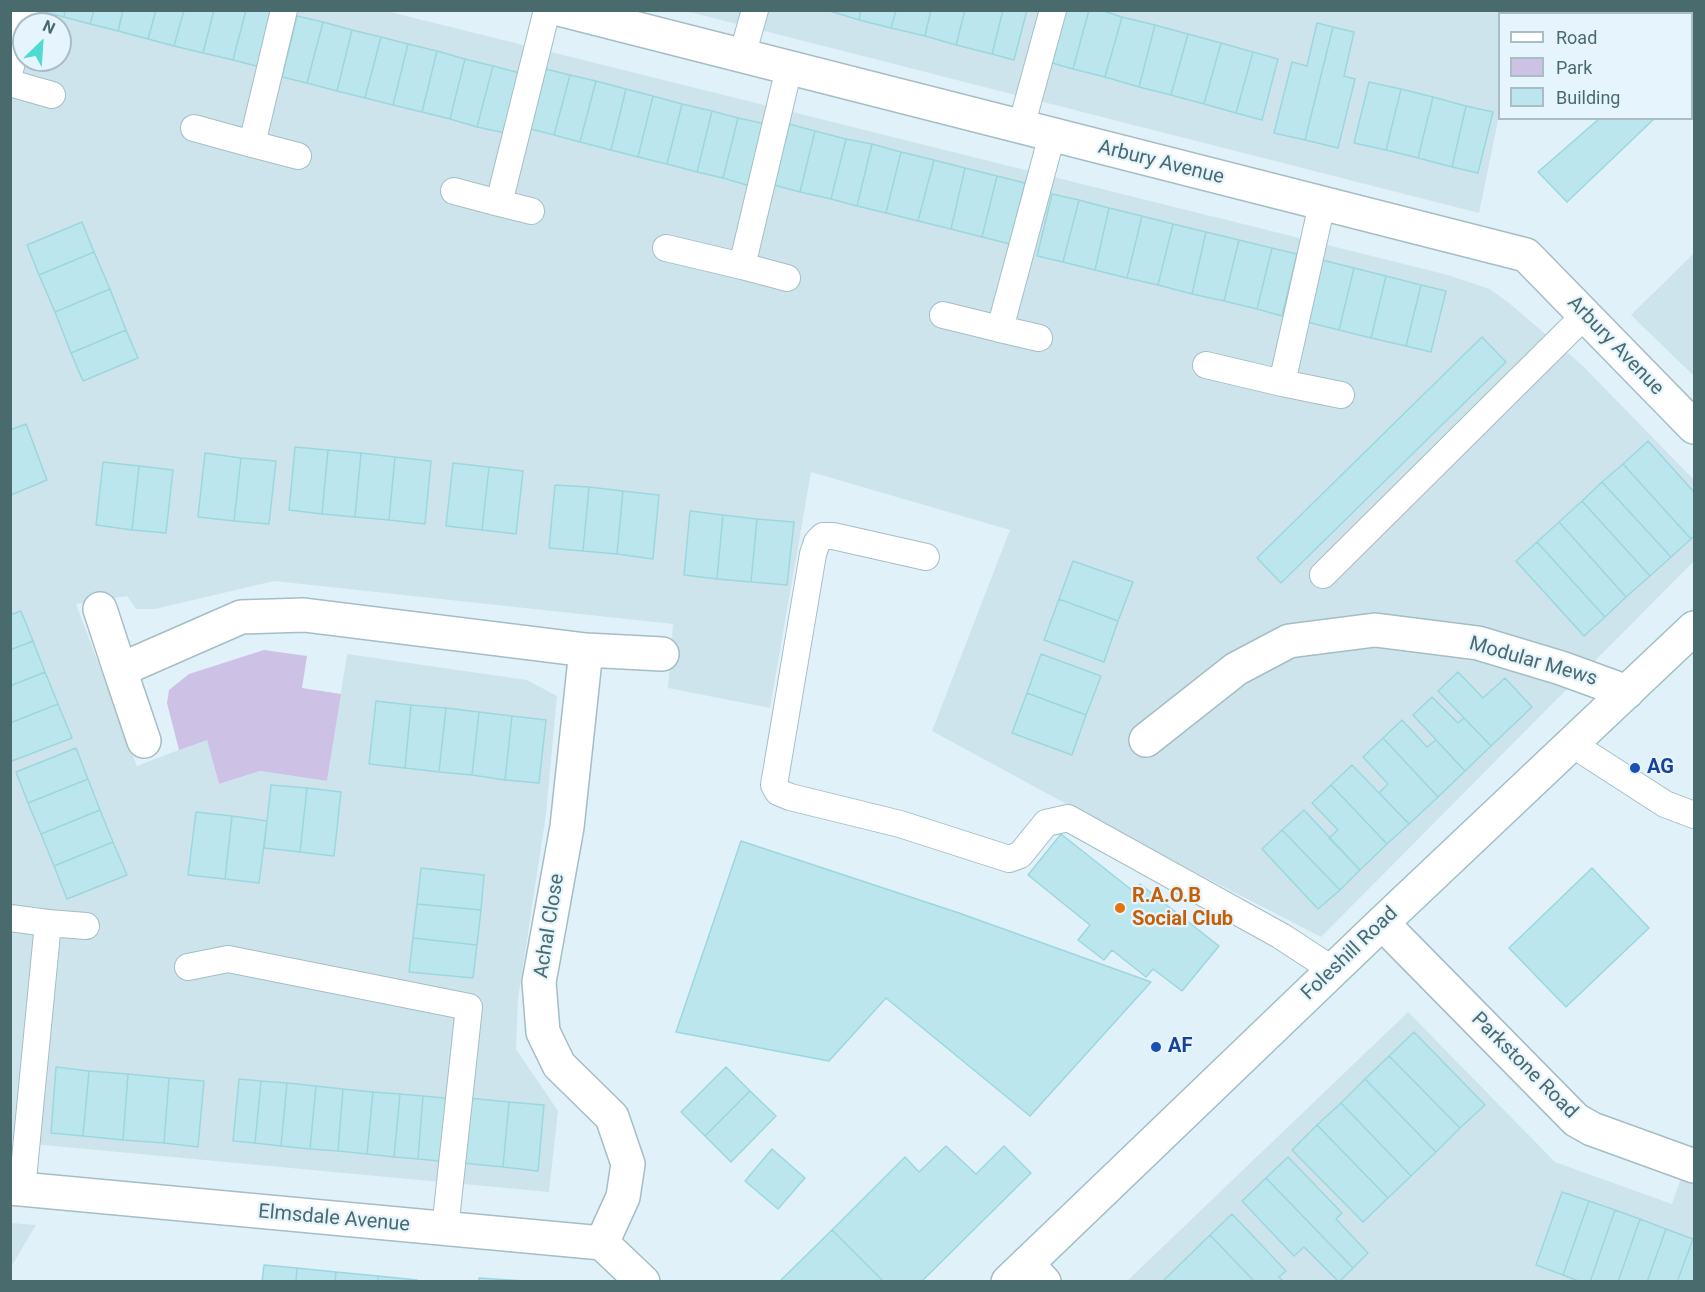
<!DOCTYPE html>
<style>
body{margin:0}
#map{position:relative;width:1705px;height:1292px;overflow:hidden;background:#e0f1fa;font-family:Roboto,sans-serif}
canvas{display:block}
.frame{position:absolute;inset:0;border:12px solid #4a6b6e;pointer-events:none}
.legend{position:absolute;left:1498px;top:12px;width:195px;height:108px;box-sizing:border-box;background:#e6f5fd;border:2px solid #a8bec4;margin:0;padding:8px 10px;list-style:none;font-size:18px;color:#4a6b6e}
.legend li{display:flex;align-items:center;gap:12px;height:30px}
.legend b{width:30px;border:2px solid #a8bec4}
.north{position:absolute;left:12px;top:12px;width:60px;height:60px;box-sizing:border-box;background:#e6f5fd;border:2px solid #a8bec4;border-radius:50%;rotate:25deg;font-size:16px;font-weight:700;line-height:24px;text-align:center;color:#4a6b6e}
.north::after{content:'';display:block;margin:auto;width:21px;height:27px;background:#4fdad3;clip-path:polygon(50% 0,100% 100%,50% 72%,0 100%)}
</style>
<div id="map">
<canvas width="1705" height="1292"></canvas>
<div class="frame"></div>
<ul class="legend">
<li><b style="height:8px;background:#fff"></b>Road</li>
<li><b style="height:16px;background:#cdc1e5"></b>Park</li>
<li><b style="height:16px;background:#bbe6ed"></b>Building</li>
</ul>
<div class="north">N</div>
</div>
<script>
const ctx = document.querySelector('canvas').getContext('2d');
ctx.lineJoin = 'round';
function fillPath(path, color) { ctx.fillStyle = color; ctx.fill(path, 'evenodd'); }
function strokePath(path, color, width, dash) { ctx.strokeStyle = color; ctx.lineWidth = width; ctx.lineCap = dash ? 'butt' : 'round'; ctx.setLineDash(dash || []); ctx.stroke(path); }
function drawText(font, color, halo, rows, align = 'center') {
  ctx.font = font + ' Roboto,sans-serif'; ctx.lineWidth = 4.5; ctx.setLineDash([]); ctx.textBaseline = 'middle'; ctx.strokeStyle = halo; ctx.fillStyle = color; for (const [text, x, y, turn = 0] of rows) {
    ctx.save(); ctx.translate(x, y); ctx.rotate((+turn || 0) * Math.PI / 180); ctx.textAlign = isNaN(turn) ? turn : align; if (halo) ctx.strokeText(text, 0, 0); ctx.fillText(text, 0, 0); ctx.restore();
  }
}
const residential = new Path2D(`
 M10 11H386L1448 275 1490 289 1509 303 1582 365 1694 480V561L1321 937 1129 838 932 731 1010 530 811 472 770 708 668 688 673 624 274 581 155 609H136L127 596 76 604 137 766 207 739 219 784 260 771 327 781 347 654 527 680 557 696 546 814 518 999 516 1049 558 1111 549 1192 11 1142ZM24 24H60V60H24Z
 M686 11H1525V13L1500 14 1499 116 1479 213Z
 M1694 253V376L1631 315Z
 M1408 1012 1555 1162 1672 1204 1694 1141V1281L1126 1282Z
 M11 1223 36 1225 11 1267 10 1223Z`);
const green = new Path2D(`
 M264 650 307 656 302 688 341 694 327 781 260 771 219 784 207 740 179 750 167 703 169 690 189 674Z`);
const building = new Path2D(`
 M37 10H65L64 17Z
 M65 10H94L90 24 64 17Z
 M94 10H123L118 31 90 24Z
 M123 10H156L148 39 118 31Z
 M156 10H184L174 46 148 39Z
 M184 10H214L203 53 174 46Z
 M214 10H246L233 60 203 53Z
 M246 10H274L260 67 233 60Z
 M827 10H861L859 20Z
 M861 10H896L891 28 859 20Z
 M896 10H931L925 36 891 28Z
 M931 10H965L956 45 925 36Z
 M965 10H1003L992 54 956 45Z
 M1003 10H1027L1014 60 992 54Z
 M1064 10H1089L1073 69 1049 62Z
 M1089 10H1101L1122 17 1105 77 1073 69Z
 M1525 10H1561L1560 14H1525Z
 M1619 10H1694V81L1692 84V14H1628Z
 M297 16 323 22 307 83 282 77Z
 M1122 17 1155 25 1139 87 1105 77Z
 M323 22 352 30 337 91 307 83Z
 M1317 23 1333 27 1305 140 1274 133 1292 62 1307 66Z
 M1155 25 1188 34 1171 95 1139 87Z
 M1333 27 1354 32 1344 76 1355 79 1338 148 1305 140Z
 M352 30 381 37 365 98 337 91Z
 M1188 34 1221 43 1204 104 1171 95Z
 M381 37 408 44 393 105 365 98Z
 M1221 43 1253 52 1236 113 1204 104Z
 M408 44 437 51 422 112 393 105Z
 M437 51 465 59 450 119 422 112Z
 M1253 52 1278 59 1262 120 1236 113Z
 M465 59 493 66 477 127 450 119Z
 M493 66 520 73 505 133 477 127Z
 M542 68 570 75 554 135 527 128Z
 M570 75 596 81 580 142 554 135Z
 M596 81 626 89 611 150 580 142Z
 M1369 82 1401 89 1386 150 1354 143Z
 M626 89 653 96 638 157 611 150Z
 M1401 89 1433 97 1418 158 1386 150Z
 M653 96 682 104 667 164 638 157Z
 M1433 97 1466 106 1452 167 1418 158Z
 M682 104 712 111 697 172 667 164Z
 M1466 106 1493 112 1478 173 1452 167Z
 M712 111 738 118 723 178 697 172Z
 M738 118 766 124 750 186 723 178Z
 M1600 118H1655L1567 202 1538 172Z
 M789 124 815 131 800 192 774 185Z
 M815 131 846 139 831 199 800 192Z
 M846 139 872 144 857 206 831 199Z
 M872 144 901 152 886 213 857 206Z
 M901 152 934 160 918 221 886 213Z
 M934 160 965 168 951 229 918 221Z
 M965 168 997 176 982 237 951 229Z
 M997 176 1025 183 1010 244 982 237Z
 M1052 194 1079 200 1063 262 1037 256Z
 M1079 200 1109 208 1095 270 1063 262Z
 M1109 208 1142 216 1127 278 1095 270Z
 M1142 216 1173 224 1158 285 1127 278Z
 M82 222 94 252 39 275 27 245Z
 M1173 224 1206 232 1192 294 1158 285Z
 M1206 232 1239 240 1224 301 1192 294Z
 M1239 240 1272 248 1257 309 1224 301Z
 M1272 248 1297 254 1282 316 1257 309Z
 M94 252 110 289 55 312 39 275Z
 M1322 260 1354 268 1339 330 1307 322Z
 M1354 268 1386 276 1371 338 1339 330Z
 M1386 276 1421 285 1406 346 1371 338Z
 M1421 285 1446 291 1431 352 1406 346Z
 M110 289 126 330 71 353 55 312Z
 M126 330 138 358 83 381 71 353Z
 M1482 337 1506 362 1281 583 1257 558Z
 M26 424 47 480 11 495 10 430Z
 M1648 441 1694 492V536L1691 539 1623 464Z
 M295 447 328 450 322 514 289 510Z
 M328 450 361 453 355 517 322 514Z
 M205 453 241 458 234 521 198 517Z
 M361 453 395 457 389 520 355 517Z
 M395 457 431 461 425 524 389 520Z
 M241 458 276 461 269 524 234 521Z
 M103 462 139 466 132 530 96 525Z
 M453 463 489 467 482 530 446 526Z
 M1623 464 1691 539 1671 557 1602 482Z
 M139 466 173 470 166 533 132 530Z
 M489 467 523 471 516 534 482 530Z
 M1602 482 1671 557 1650 576 1582 501Z
 M555 485 589 487 583 551 549 548Z
 M589 487 623 491 617 554 583 551Z
 M623 491 659 495 653 559 617 554Z
 M1582 501 1650 576 1626 597 1559 522Z
 M690 511 723 515 717 579 684 575Z
 M723 515 757 519 751 582 717 579Z
 M757 519 794 522 787 585 751 582Z
 M1559 522 1626 597 1605 617 1537 542Z
 M1537 542 1605 617 1584 636 1516 561Z
 M1073 561 1133 582 1118 621 1059 599Z
 M1059 599 1118 621 1104 662 1044 640Z
 M21 611 33 641 10 650V615Z
 M33 641 45 672 10 686V650Z
 M1041 654 1101 676 1086 715 1027 693Z
 M45 672 58 704 10 723V686Z
 M1458 672 1483 698 1505 678 1532 707 1491 746 1438 691Z
 M1027 693 1086 715 1072 755 1012 733Z
 M1432 697 1458 723 1464 718 1491 746 1465 771 1413 715Z
 M376 701 411 705 405 768 369 764Z
 M58 704 72 738 12 761 10 756V723Z
 M411 705 446 708 439 772 405 768Z
 M446 708 479 712 472 775 439 772Z
 M479 712 512 716 505 780 472 775Z
 M512 716 546 720 539 783 505 780Z
 M1402 720 1427 747 1436 740 1465 771 1438 797 1383 738Z
 M1383 738 1438 797 1409 824 1379 793 1388 784 1363 757Z
 M76 748 88 779 28 803 16 772Z
 M1352 765 1409 824 1387 844 1331 785Z
 M88 779 100 810 41 834 28 803Z
 M271 785 307 788 300 852 264 848Z
 M1331 785 1387 844 1360 870 1329 838 1338 830 1312 803Z
 M307 788 341 792 334 856 300 852Z
 M100 810 113 842 54 866 41 834Z
 M1304 810 1360 870 1340 890 1282 830Z
 M196 812 232 816 225 879 188 875Z
 M232 816 267 821 259 883 225 879Z
 M1282 830 1340 890 1318 909 1262 849Z
 M1061 834 1133 891 1140 884 1219 946 1182 991 1153 969 1146 977 1112 950 1104 960 1078 940 1090 925 1028 875Z
 M741 841 959 913 1151 982 1030 1116 886 998 829 1061 676 1032Z
 M113 842 127 875 67 899 54 866Z
 M421 868 484 875 481 910 417 904Z
 M1592 868 1649 928 1566 1007 1509 948Z
 M417 904 481 910 477 945 413 938Z
 M413 938 477 945 473 978 409 972Z
 M1414 1032 1485 1105 1460 1128 1389 1056Z
 M1389 1056 1460 1128 1436 1152 1365 1079Z
 M56 1067 89 1071 83 1136 51 1133Z
 M726 1067 750 1091 705 1136 681 1112Z
 M89 1071 128 1074 123 1140 83 1136Z
 M128 1074 169 1078 164 1143 123 1140Z
 M169 1078 204 1081 198 1147 164 1143Z
 M239 1079 261 1081 255 1143 233 1141Z
 M1365 1079 1436 1152 1411 1176 1341 1103Z
 M261 1081 287 1083 281 1146 255 1143Z
 M287 1083 316 1086 310 1149 281 1146Z
 M316 1086 343 1089 338 1151 310 1149Z
 M343 1089 373 1092 367 1154 338 1151Z
 M750 1091 776 1116 731 1162 705 1136Z
 M373 1092 400 1094 394 1157 367 1154Z
 M400 1094 423 1096 418 1159 394 1157Z
 M423 1096 455 1099 449 1162 418 1159Z
 M468 1098 509 1102 503 1167 462 1163Z
 M509 1102 544 1105 538 1171 503 1167Z
 M1341 1103 1411 1176 1388 1198 1317 1125Z
 M1317 1125 1388 1198 1363 1222 1292 1150Z
 M946 1146 976 1174 1004 1146 1031 1173 921 1282H884L832 1230 905 1157 919 1172Z
 M772 1149 805 1178 778 1209 745 1181Z
 M1288 1157 1342 1213 1336 1219 1368 1253 1353 1268 1266 1178Z
 M1266 1178 1353 1268 1339 1282 1304 1247 1294 1256 1242 1201Z
 M1562 1192 1589 1201 1563 1275 1536 1265Z
 M1589 1201 1615 1210 1590 1282H1581L1563 1275Z
 M1615 1210 1640 1219 1618 1282H1590Z
 M1232 1214 1286 1271 1279 1277 1284 1282H1255L1210 1235Z
 M1640 1219 1666 1229 1647 1282H1618Z
 M1666 1229 1693 1239 1677 1282H1647Z
 M832 1230 884 1282H779Z
 M1210 1235 1255 1282H1162Z
 M1693 1239H1694V1282H1677Z
 M264 1265 297 1268 296 1282H262Z
 M297 1268 336 1272 335 1282H296Z
 M336 1272 378 1276V1282H335Z
 M378 1276 417 1280V1282H378Z
 M479 1278 525 1281 479 1282Z`);
const lane = new Path2D(`
 M284 10 252 144 298 156
 M742 56 755 10
 M10 70 25 10
 M10 83 52 95
 M1021 127 1053 10
 M194 128 252 144
 M454 191 499 203
 M1322 204 1282 383 1341 395
 M531 211 499 203 547 10
 M666 248 742 266
 M787 278 742 266 789 68
 M943 315 1000 329
 M1039 338 1000 329 1052 135
 M1206 365 1282 383
 M926 557 833 536H823L817 542 813 554 774 785 778 792 790 797 900 824 1009 859 1020 855 1046 823 1068 818 1281 936 1333 970
 M1323 575 1585 315
 M1572 744 1665 804 1694 815
 M10 918 48 923 22 1190
 M48 923 86 926
 M188 967 228 959 469 1007 445 1229`);
const street = new Path2D(`
 M563 10 1526 255 1694 427
 M100 609 120 670
 M586 650 567 827 539 982 543 1032 559 1065 612 1117 628 1164 623 1197 602 1243
 M1146 740 1236 669 1289 641 1375 630 1478 643 1561 668 1627 692
 M144 741 120 670 241 617 304 615 586 650 662 654
 M1382 923 1576 1120 1592 1129 1694 1166
 M10 1188 602 1243 643 1282
 M1027 1264 1044 1282`);
const secondary = new Path2D(`
 M1008 1282 1382 923 1694 628`);
const markers = [
 [1635,768,6,"#1a4fb4"],
 [1120,908,6,"#e8710a"],
 [1156,1047,6,"#1a4fb4"]
];
const streetNames = [
 ["Arbury Avenue",1161,163,14],
 ["Arbury Avenue",1615,346,46],
 ["Modular Mews",1533,662,16],
 ["Achal Close",550,926,-81],
 ["Foleshill Road",1350,954,-44],
 ["Parkstone Road",1524,1066,45],
 ["Elmsdale Avenue",334,1219,5]
];
const transitNames = [
 ["AG",1647,768],
 ["AF",1168,1047]
];
const foodNames = [
 ["R.A.O.B",1132,897],
 ["Social Club",1132,920]
];
fillPath(residential, '#cee4ed');
fillPath(green, '#cdc1e5');
fillPath(building, '#bbe6ed');
strokePath(building, '#9cd7de', 1.5);
strokePath(lane, '#a4bec4', 28);
strokePath(street, '#a4bec4', 36);
strokePath(secondary, '#a0bfc5', 36);
strokePath(lane, '#fff', 26);
strokePath(street, '#fff', 33);
strokePath(secondary, '#fff', 33);
for (const [x, y, r, color] of markers) { const dot = new Path2D(); dot.arc(x, y, r, 0, 2 * Math.PI); ctx.fillStyle = color; ctx.fill(dot); strokePath(dot, '#e6f5fd', 2); }
drawText('20px', '#4a6b6e', '#e6f5fd', streetNames);
drawText('bold 20px', '#164399', '#e6f5fd', transitNames, 'left');
drawText('bold 20px', '#c56008', '#e6f5fd', foodNames, 'left');
</script>
